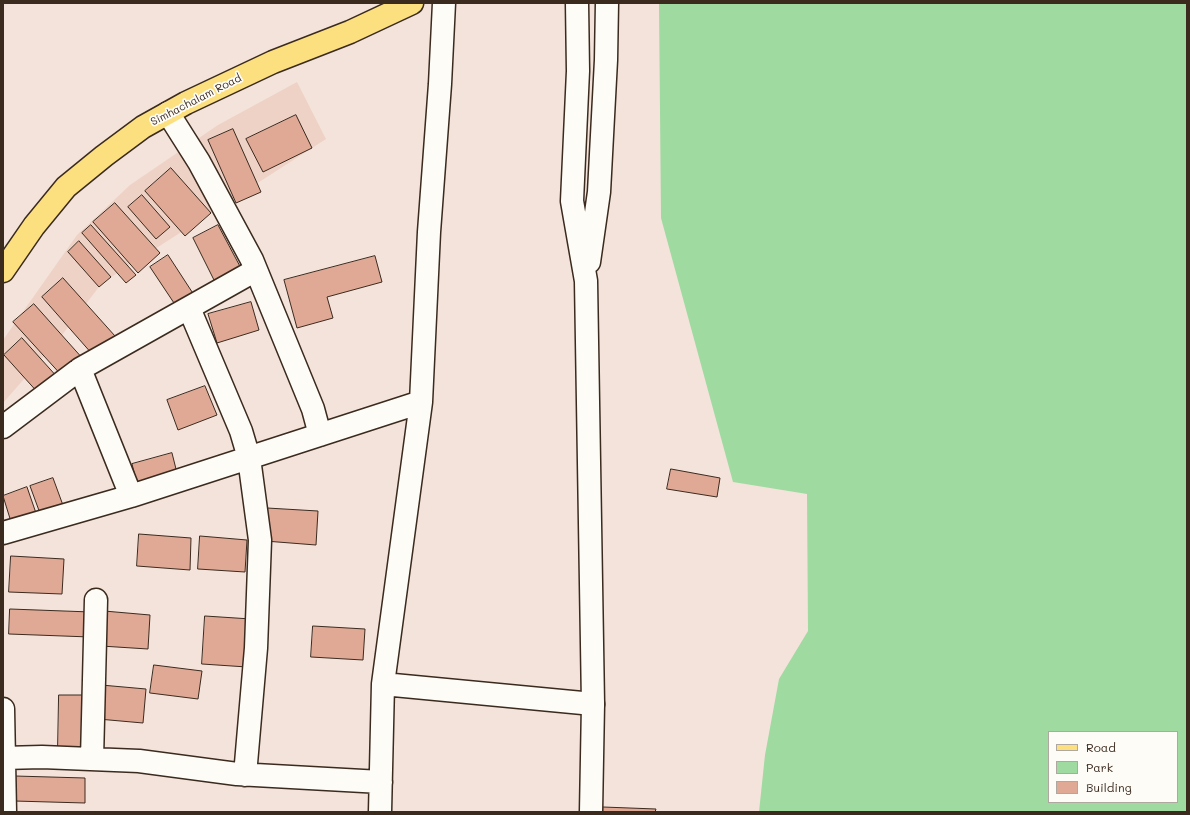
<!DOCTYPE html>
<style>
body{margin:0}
#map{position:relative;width:1190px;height:815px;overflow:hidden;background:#f4e3da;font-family:Mali,sans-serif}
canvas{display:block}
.frame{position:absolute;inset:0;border:4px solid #3b2a1e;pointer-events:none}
.legend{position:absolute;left:1048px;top:731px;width:130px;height:72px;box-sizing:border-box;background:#fdfcf7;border:1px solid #afa8a0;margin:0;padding:5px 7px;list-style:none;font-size:12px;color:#3b2a1e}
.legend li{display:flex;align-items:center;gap:8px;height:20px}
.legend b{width:20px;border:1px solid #afa8a0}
</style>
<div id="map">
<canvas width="1190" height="815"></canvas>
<div class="frame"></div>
<ul class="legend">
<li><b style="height:5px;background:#fce080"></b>Road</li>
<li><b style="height:11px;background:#9fdaa1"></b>Park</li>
<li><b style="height:11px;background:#dfa996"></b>Building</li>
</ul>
</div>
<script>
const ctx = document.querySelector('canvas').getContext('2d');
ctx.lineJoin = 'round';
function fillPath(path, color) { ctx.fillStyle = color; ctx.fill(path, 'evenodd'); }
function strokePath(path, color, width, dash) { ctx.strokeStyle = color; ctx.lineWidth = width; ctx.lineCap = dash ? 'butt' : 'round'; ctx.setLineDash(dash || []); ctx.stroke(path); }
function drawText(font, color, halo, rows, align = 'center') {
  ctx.font = font + ' Mali,sans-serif'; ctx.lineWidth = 3.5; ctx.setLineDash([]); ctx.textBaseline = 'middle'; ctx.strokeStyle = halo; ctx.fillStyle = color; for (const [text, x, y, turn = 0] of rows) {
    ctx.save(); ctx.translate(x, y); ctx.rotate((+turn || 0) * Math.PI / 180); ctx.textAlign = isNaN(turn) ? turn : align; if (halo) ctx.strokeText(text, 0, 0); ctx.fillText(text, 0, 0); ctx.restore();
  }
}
const built = new Path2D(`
 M297 82 326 139 102 283 59 339 3 403V340L77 235 130 185 218 125Z`);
const green = new Path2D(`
 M659 3H1187V812H759L765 755 779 679 808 631 807 494 733 482 661 218ZM1049 732H1177V802H1049Z`);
const building = new Path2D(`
 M296 115 312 148 263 172 246 139Z
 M233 129 261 192 236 203 208 140Z
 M171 168 211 213 185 236 145 191Z
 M142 195 170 227 156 239 128 207Z
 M115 203 160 253 138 273 93 222Z
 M91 225 136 275 126 283 82 233Z
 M218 225 243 272 217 286 193 238Z
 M79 241 111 277 99 287 68 252Z
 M168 255 196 298 178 309 150 267Z
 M375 256 382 282 327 297 333 318 297 328 284 280Z
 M63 278 115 336 93 355 42 297Z
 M251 302 259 330 217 343 208 314Z
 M34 304 84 360 64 378 13 322Z
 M22 338 59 379 40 395 4 355Z
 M205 386 217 415 178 430 167 400Z
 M172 453 177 473 137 484 132 464Z
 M671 469 720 478 717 497 667 489Z
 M53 478 64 508 41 516 30 486Z
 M27 487 37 516 12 525 3 496Z
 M267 508 318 511 316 545 265 541Z
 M139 534 191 538 190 570 137 566Z
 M200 536 247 540 245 572 198 569Z
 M11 556 64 559 62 594 9 592Z
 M10 609 91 612 90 637 9 634Z
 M104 611 150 615 148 649 101 646Z
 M205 616 251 619 247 667 202 664Z
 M313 626 365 629 363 660 311 657Z
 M154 665 202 671 198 699 150 693Z
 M101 685 146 689 143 723 98 719Z
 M59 695H87L86 748 58 747Z
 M15 776 85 778V803L14 801Z
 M603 807 656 809 655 812H603Z`);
const minor = new Path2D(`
 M168 113 199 162 252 260 313 409 320 435
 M189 308 241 431 249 458 260 540 256 648 245 775
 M80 369 131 496
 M3 427 80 369 256 270
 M3 533 131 496 421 402
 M383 684 593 704
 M3 709 5 812
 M3 758 42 757 139 761 237 774 381 782
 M92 759 96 600
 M380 812 383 684 421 402 429 232 440 84 444 3`);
const tertiary = new Path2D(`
 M577 3 578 71 572 201 586 281 593 704 591 812
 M589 262 599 192 606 60 607 3`);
const primary = new Path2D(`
 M3 271 34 226 66 187 104 156 143 127 186 103 273 62 350 32 412 3`);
const streetNames = [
 ["Simhachalam Road",196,100,-27]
];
fillPath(built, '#eed2c6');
fillPath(green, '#9fdaa1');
fillPath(building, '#dfa996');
strokePath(building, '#3b2a1e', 1);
strokePath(minor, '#3b2a1e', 25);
strokePath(tertiary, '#3b2a1e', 25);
strokePath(primary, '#3b2a1e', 25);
strokePath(minor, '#fdfcf7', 22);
strokePath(tertiary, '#fdfcf7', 22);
strokePath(primary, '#fce080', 22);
drawText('11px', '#3b2a1e', '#fdfcf7', streetNames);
</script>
